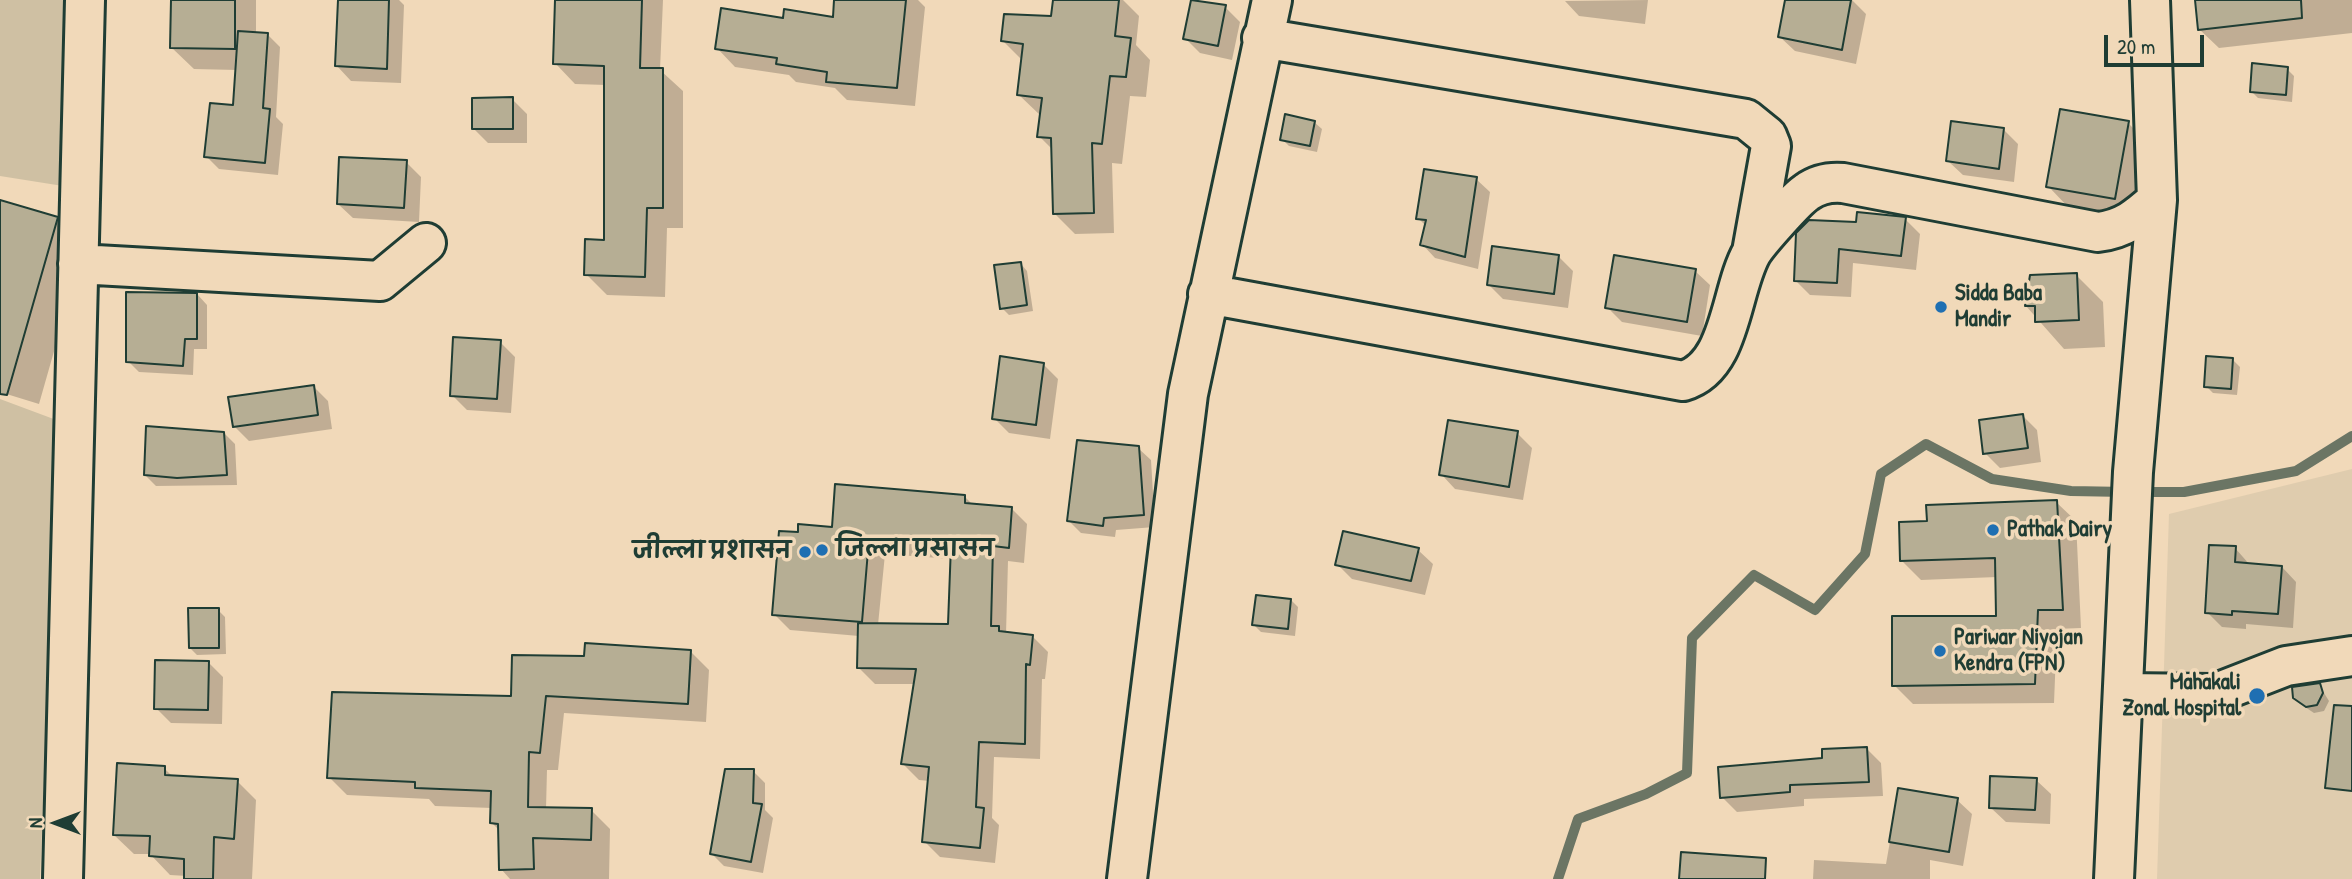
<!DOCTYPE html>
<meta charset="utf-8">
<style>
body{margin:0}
#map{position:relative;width:2352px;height:879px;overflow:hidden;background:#f1d9b9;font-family:"Patrick Hand",sans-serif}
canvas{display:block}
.north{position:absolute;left:21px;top:788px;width:70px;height:70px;-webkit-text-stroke:5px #f1d9b9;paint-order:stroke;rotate:270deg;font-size:19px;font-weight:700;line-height:28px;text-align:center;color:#1f3d34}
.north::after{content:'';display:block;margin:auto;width:24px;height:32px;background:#1f3d34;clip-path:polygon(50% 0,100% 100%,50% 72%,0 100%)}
.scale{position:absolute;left:2104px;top:35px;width:100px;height:32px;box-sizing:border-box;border:4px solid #1f3d34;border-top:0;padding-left:9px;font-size:21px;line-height:24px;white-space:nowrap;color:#1f3d34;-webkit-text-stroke:5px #f1d9b9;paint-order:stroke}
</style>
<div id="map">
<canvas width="2352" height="879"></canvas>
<div class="north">N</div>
<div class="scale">20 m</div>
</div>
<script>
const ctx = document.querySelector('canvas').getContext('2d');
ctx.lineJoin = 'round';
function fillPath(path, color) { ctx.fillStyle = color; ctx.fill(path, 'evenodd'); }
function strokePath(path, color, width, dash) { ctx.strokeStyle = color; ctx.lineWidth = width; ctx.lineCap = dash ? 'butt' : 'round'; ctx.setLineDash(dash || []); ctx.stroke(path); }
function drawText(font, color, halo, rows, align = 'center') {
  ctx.font = font + ' "Patrick Hand","Playpen Sans Deva",sans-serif'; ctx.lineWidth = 7; ctx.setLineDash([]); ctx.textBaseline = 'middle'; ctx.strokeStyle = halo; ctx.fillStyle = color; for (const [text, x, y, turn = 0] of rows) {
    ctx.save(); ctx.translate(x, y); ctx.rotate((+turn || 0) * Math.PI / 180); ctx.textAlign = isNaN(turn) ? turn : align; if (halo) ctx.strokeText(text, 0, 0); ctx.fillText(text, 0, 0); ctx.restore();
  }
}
const built = new Path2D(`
 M2352 469V879H2157L2169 514Z`);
const green = new Path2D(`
 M0 0H65L63 186 0 176Z
 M0 399 59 421 40 879H0Z`);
const shadow = new Path2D(`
 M173 0H256V34H267L280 47 276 117 283 124 278 175 219 169 206 156 235 107 237 70 194 69 172 48Z
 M340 0H399L404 5 401 83 351 81 337 66Z
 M557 0H663L660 70 683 91V228H667L665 297 607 295 586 274 606 241V85L575 84 555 63Z
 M836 0H918L925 7 915 106 847 100 835 88 796 82 789 75 735 67 717 48 784 20 834 19Z
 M1055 0H1123L1139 16 1136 45 1150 60 1146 97 1130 96 1122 164 1112 163 1114 233 1075 234 1054 213 1053 150 1039 136 1041 116 1019 95 1023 61 1003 41 1053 18Z
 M1193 0 1225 7 1240 22 1232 60 1200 53 1185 38Z
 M1648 0 1645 24 1579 16 1565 1Z
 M1787 0H1852L1866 14 1856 64 1795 51 1780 37Z
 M2196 0H2352V33L2219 48 2199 29Z
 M2287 69 2294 76 2292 102 2258 98 2251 91Z
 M512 99 527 114V143H488L473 128Z
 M1314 122 1322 129 1317 152 1289 146 1282 139Z
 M2128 123 2149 144 2136 220 2069 208 2048 186Z
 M2003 129 2018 144 2014 182 1963 175 1948 161Z
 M406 162 421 177 419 222 353 218 338 204Z
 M1476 179 1490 192 1478 269 1435 258 1422 244 1426 226 1418 218Z
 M0 202 57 219 84 246 39 404 0 392Z
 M1905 219 1920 234 1916 270 1853 263 1851 297 1810 295 1795 280 1857 224Z
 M1558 256 1573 271 1568 308 1503 299 1488 284Z
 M1020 263 1027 271 1033 311 1009 315 1002 308Z
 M1695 271 1710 285 1702 336 1622 322 1607 307Z
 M2076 275 2103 302 2105 347 2064 349 2026 306Z
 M197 294 207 305V349H194L193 375 139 372 128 361Z
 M500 342 515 357 511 413 467 410 452 395Z
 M2233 360 2240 367 2237 395 2213 393 2206 386Z
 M1043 364 1058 379 1050 439 1009 433 994 418Z
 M314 387 328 401 332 429 249 441 234 426Z
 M2023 416 2037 430 2041 462 2000 468 1985 453Z
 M224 433 235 444 237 485 156 486 145 475Z
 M1517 433 1532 448 1523 500 1455 489 1441 474Z
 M1138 448 1151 460 1155 527 1116 530 1115 537 1081 533 1069 521Z
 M965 497 973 505 1011 508 1027 524 1024 563 1008 561 1006 634 1032 636 1048 652 1045 679H1042L1040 759 994 757 992 818 999 825 995 863 940 857 924 841 930 781 919 780 903 764 916 684H875L859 668V636L790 630 774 614 799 534 834 529ZM885 554 952 559 949 626 878 625Z
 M2056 502 2076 521 2081 628 2057 629 2054 703 1913 704 1894 685 1998 617 1997 577 1921 580 1902 561 1929 522Z
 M2235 548 2250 565 2282 567 2296 582 2293 628 2246 624V629L2222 627 2207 612Z
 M1418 550 1433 564 1425 595 1352 579 1337 564Z
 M1291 600 1298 607 1295 636 1261 632 1254 625Z
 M218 610 225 617 226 654 197 655 190 648Z
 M691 652 709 670 706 722 564 713 558 770H547L546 809 591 810 610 829 609 879H510L501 869 499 830 492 823V808L435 806 429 799 347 795 329 777 513 698 586 658Z
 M208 662 223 677 222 724 171 723 156 708Z
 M2319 685 2329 701 2324 711 2314 713 2299 703 2294 691Z
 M1866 748 1881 763 1883 796 1804 799V806L1737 812 1722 797Z
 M164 768 173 777 237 781 256 800 252 879H187V876L170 875 150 854H134L114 835Z
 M753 771 765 783V810L773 818 763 873 724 866 712 854Z
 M2036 780 2051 794 2050 824 2006 822 1991 808Z
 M1899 790 1957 800 1972 814 1963 866 1930 860V879H1813L1814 860 1886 864Z`);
const stream = new Path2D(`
 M2141 492H2184L2296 471 2352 436
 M1558 879 1578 819 1646 794 1687 773 1692 638 1754 575 1815 610 1865 554 1881 474 1926 444 1992 479 2071 491 2126 492`);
const building = new Path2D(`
 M171 0H235V49L170 48Z
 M338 0H389L387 69 335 66Z
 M555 0H642L640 68H663V208H647L645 277 584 275 585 239 604 240V66L553 64Z
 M834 0H906L897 88 826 82 827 72 776 64 777 58 715 49 721 8 783 18 784 9 833 17Z
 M1053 0H1119L1115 36 1131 38 1126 77 1110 76 1102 144 1092 143 1094 213 1053 214 1051 138 1037 137 1042 98 1017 95 1023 44 1001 41 1004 14 1051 16Z
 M1191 0 1226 5 1218 46 1183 39Z
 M1785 0H1851L1842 50 1778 37Z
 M2195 0H2301L2302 18 2198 30Z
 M238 31 268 33 263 108 270 109 265 163 204 157 210 103 233 105Z
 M2252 63 2288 67 2286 95 2250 92Z
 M513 97V129H472V98Z
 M2060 109 2129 121 2115 199 2046 187Z
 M1285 114 1315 121 1310 146 1280 140Z
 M1951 121 2004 128 1999 169 1946 161Z
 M339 157 407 160 404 208 337 204Z
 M1424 169 1477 177 1465 257 1420 245 1426 220 1416 219Z
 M0 200 58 217 7 395 0 394Z
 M1857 212 1906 217 1901 256 1839 249 1837 283 1794 281 1796 233 1809 220 1856 222Z
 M1492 246 1559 255 1554 294 1487 285Z
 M1614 255 1696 269 1687 322 1605 308Z
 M1021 262 1027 305 1000 309 994 265Z
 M2077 273 2079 320 2035 322V306H2025L2030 275Z
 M126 292 197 293V339H185L183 366 126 362Z
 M453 337 501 340 497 399 450 396Z
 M1000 356 1044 363 1036 425 992 419Z
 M2206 356 2233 358 2231 389 2204 387Z
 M314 385 318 415 233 427 228 397Z
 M2023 414 2028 448 1983 454 1979 420Z
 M1448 420 1518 431 1509 487 1439 475Z
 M146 426 224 432 227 475 177 478 144 475Z
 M1077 440 1139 446 1144 515 1104 518 1103 526 1067 521Z
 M835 484 965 495V503L1012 507 1009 548 993 546 991 626H999V631L1033 635 1030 665 1026 664 1025 744 979 742 976 807 984 808 980 848 922 842 929 767 901 764 916 669 857 668 858 623 948 624 951 545 869 539 862 622 772 615 779 531 798 532V524L832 527Z
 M2057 500 2063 610H2038L2035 684 1892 686V616H1996L1995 558 1900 561 1899 522 1927 521 1926 505Z
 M1343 531 1419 548 1411 581 1335 565Z
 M2209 545 2236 546 2235 562 2282 566 2278 614 2232 611V615L2205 613Z
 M1256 595 1291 599 1288 629 1252 625Z
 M188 608H219V648H189Z
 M585 643 691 650 688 704 546 696 540 753 529 752 528 807 592 808 591 840 533 838 534 869 499 870 498 824 490 823 491 791 415 788V782L327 778 332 692 511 696 512 655 584 656Z
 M155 660 209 661 208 710 154 709Z
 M2320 683 2323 693 2317 705 2306 707 2293 698 2292 687Z
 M2334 705 2352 706V791L2325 788Z
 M1867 747 1869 782 1790 785V792L1720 798 1718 767 1822 758V749Z
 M117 763 165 766V775L238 779 234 839 214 837 213 879H184V859L149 856 150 836 113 835Z
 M725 769H754L753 803 762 804 751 862 710 854Z
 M1990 776 2037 778 2035 810 1989 808Z
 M1898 788 1958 798 1949 852 1889 842Z
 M1681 852 1766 858 1765 879H1679Z`);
const minor = new Path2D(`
 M1262 38 1746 119 1767 136 1771 146 1752 252
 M78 264 380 281 426 243
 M1208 294 1683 381C1732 367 1730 290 1752 252 1759 241 1796 199 1807 192 1818 184 1831 182 1843 183L2098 232C2124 229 2138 217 2157 200
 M2123 693 2214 694 2286 666 2352 656
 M63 879 85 0
 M1127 879 1188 394 1272 0
 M2114 879 2133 472 2157 200 2150 0`);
const markers = [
 [1941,307,7,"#1f6fb2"],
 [1993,530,7,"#1f6fb2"],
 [822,550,7,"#1f6fb2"],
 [805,552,7,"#1f6fb2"],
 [1940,651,7,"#1f6fb2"],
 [2257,696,9,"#1f6fb2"]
];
const poiNames = [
 ["Sidda Baba",1955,294],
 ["Mandir",1955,320],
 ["Pathak Dairy",2007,530],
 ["जिल्ला प्रसासन",836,550],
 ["जील्ला प्रशासन",791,552,"right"],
 ["Pariwar Niyojan",1954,638],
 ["Kendra (FPN)",1954,664],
 ["Mahakali",2241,683,"right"],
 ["Zonal Hospital",2241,709,"right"]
];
fillPath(built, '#dfccae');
fillPath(green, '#cfc0a3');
fillPath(shadow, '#0003');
strokePath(stream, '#6b7564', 10);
fillPath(building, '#b6ae94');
strokePath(building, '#1f3d34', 2);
strokePath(minor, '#1f3d34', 44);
strokePath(minor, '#f1d9b9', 38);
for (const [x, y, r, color] of markers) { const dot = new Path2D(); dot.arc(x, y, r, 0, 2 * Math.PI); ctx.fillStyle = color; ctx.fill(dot); strokePath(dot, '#f1d9b9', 2.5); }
drawText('bold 23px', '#1f3d34', '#f1d9b9', poiNames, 'left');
</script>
